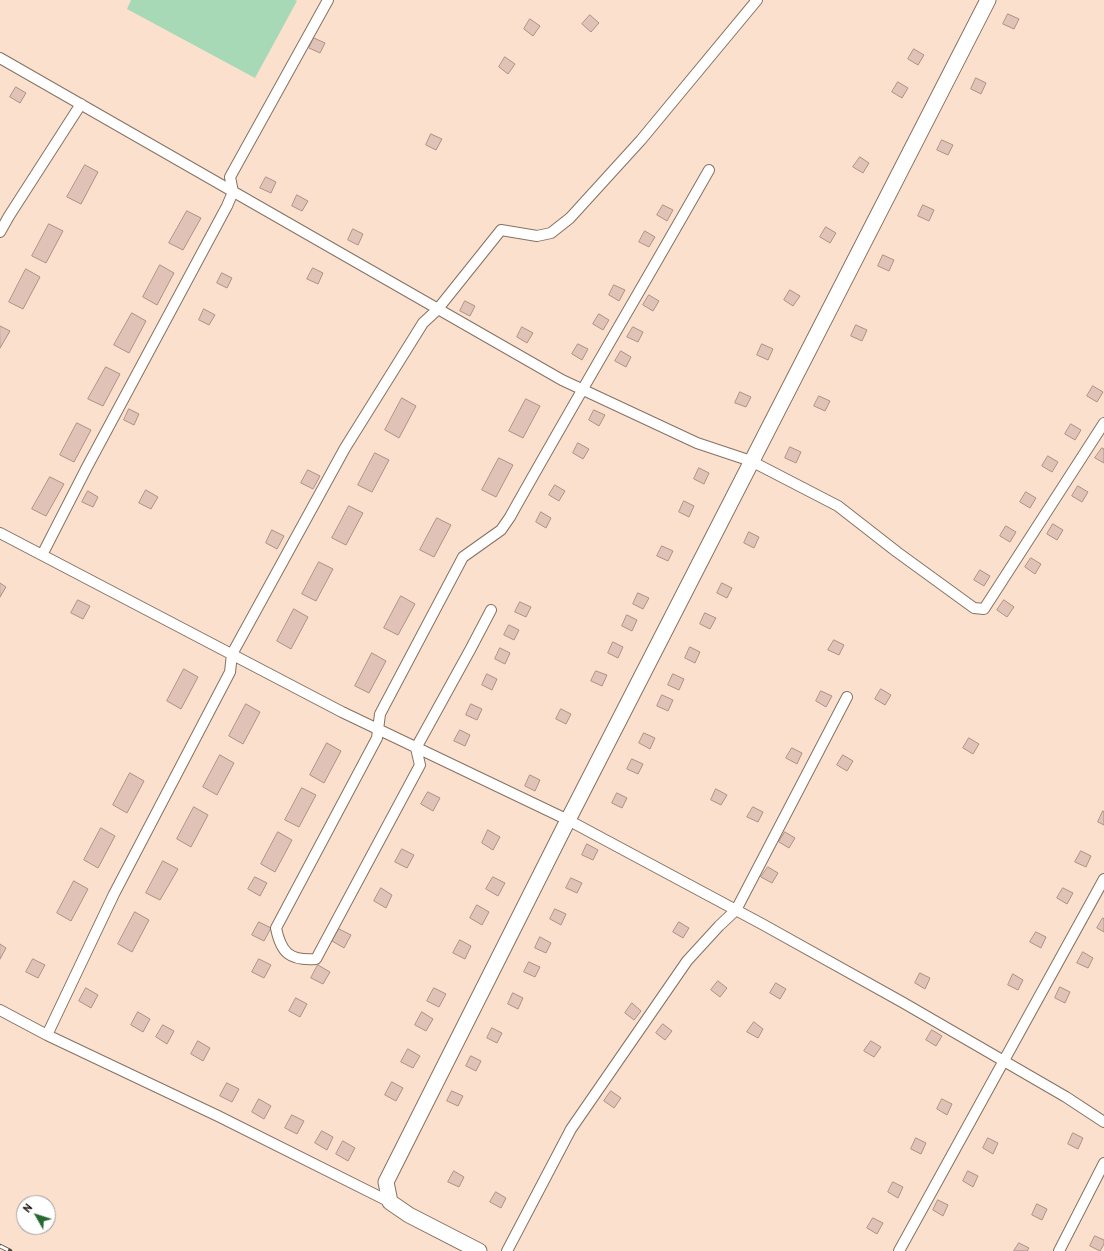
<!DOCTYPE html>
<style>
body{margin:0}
#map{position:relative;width:1104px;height:1251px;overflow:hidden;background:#fae0cd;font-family:"PT Sans",sans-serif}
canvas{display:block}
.north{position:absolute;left:16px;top:1195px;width:40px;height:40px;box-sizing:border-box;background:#fff;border:1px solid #a29e9c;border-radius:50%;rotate:309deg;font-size:11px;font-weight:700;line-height:16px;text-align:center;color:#160d07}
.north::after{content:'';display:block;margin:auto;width:14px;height:18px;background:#286730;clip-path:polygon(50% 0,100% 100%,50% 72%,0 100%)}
</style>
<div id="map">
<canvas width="1104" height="1251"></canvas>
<div class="north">N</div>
</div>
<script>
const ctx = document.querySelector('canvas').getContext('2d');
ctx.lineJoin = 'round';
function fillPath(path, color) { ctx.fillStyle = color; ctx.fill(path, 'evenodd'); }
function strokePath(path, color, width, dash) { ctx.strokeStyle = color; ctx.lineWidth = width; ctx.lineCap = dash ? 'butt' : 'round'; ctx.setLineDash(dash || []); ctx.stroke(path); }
const green = new Path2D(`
 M131 0H295L297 1 255 78 127 9Z`);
const building = new Path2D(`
 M1008 14 1019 19 1014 29 1003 24Z
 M590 15 599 23 591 32 582 24Z
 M530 19 540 26 533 36 524 29Z
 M314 38 325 43 320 53 309 48Z
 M914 49 924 55 918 65 908 59Z
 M505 57 515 64 508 74 499 67Z
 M976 78 986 83 981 94 971 89Z
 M898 82 908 88 902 98 892 92Z
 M16 87 26 93 20 103 10 97Z
 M431 134 442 139 436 150 426 145Z
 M942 140 953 145 948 155 937 150Z
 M860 157 869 163 863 173 853 167Z
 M85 165 98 172 81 204 67 197Z
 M266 177 276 182 271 193 260 188Z
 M297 195 308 201 302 211 292 206Z
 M663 205 673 210 667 221 657 215Z
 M923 205 934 210 929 221 918 216Z
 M187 211 201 218 183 250 169 243Z
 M49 224 63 231 46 263 32 256Z
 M826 227 836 233 830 243 820 237Z
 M353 229 363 234 358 245 348 240Z
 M645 231 655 237 649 247 639 242Z
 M883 255 894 260 889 271 878 266Z
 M160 265 174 273 157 305 143 297Z
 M313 268 323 273 318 284 307 279Z
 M26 269 40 277 23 309 9 302Z
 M222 273 232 278 227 288 217 283Z
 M614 285 625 290 619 301 609 295Z
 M790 290 800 296 793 306 784 300Z
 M649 295 659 301 653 311 643 305Z
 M465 301 475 306 470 316 460 311Z
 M204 309 215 315 209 325 199 320Z
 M132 313 146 321 129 353 114 345Z
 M599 314 609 320 603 330 593 324Z
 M856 325 867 330 862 341 851 336Z
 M0 326 10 331 0 348Z
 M522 327 533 333 527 343 517 337Z
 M633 327 643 332 638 342 627 337Z
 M578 344 588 349 582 360 572 354Z
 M762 344 773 349 768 360 757 355Z
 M621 351 631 357 626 367 615 361Z
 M106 367 120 374 103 406 88 399Z
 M1093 386 1103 392 1097 402 1087 396Z
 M740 392 751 397 746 407 735 403Z
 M819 396 830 401 825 411 814 406Z
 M402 398 416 406 399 438 385 430Z
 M526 399 540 406 523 438 509 431Z
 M129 409 139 414 134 425 124 420Z
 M594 410 605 415 599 426 589 420Z
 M77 423 91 430 74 462 60 455Z
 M1071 424 1081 430 1075 440 1065 434Z
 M578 443 589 449 583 459 573 453Z
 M790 447 801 452 796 463 785 458Z
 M1102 448 1104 449V463L1095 458Z
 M375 453 389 460 372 492 358 485Z
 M1048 456 1058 462 1052 472 1042 466Z
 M499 458 513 465 496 497 482 490Z
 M699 468 709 473 704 484 694 479Z
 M308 470 320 476 313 489 301 483Z
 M50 477 64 484 46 516 32 509Z
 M555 485 565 491 559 501 549 495Z
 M1078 486 1088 492 1082 502 1072 496Z
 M146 490 158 497 151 509 139 503Z
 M88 491 98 497 93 507 82 502Z
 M1026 492 1036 498 1030 508 1020 502Z
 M684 501 694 506 689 517 679 512Z
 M349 506 363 513 346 545 332 538Z
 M541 512 551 518 546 528 536 522Z
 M437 518 451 525 434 557 420 550Z
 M1053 524 1063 530 1057 540 1047 534Z
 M1006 526 1016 532 1010 542 1000 536Z
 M272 530 284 536 277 549 266 543Z
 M749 532 759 537 754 548 744 543Z
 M662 546 673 551 668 561 657 556Z
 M1031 558 1041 564 1035 574 1025 567Z
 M319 562 333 569 316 601 302 594Z
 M980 570 990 576 984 586 974 580Z
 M0 583 6 587 0 597Z
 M722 583 732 588 727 598 717 593Z
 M638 593 649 598 643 609 633 604Z
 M401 596 415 604 398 635 384 628Z
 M78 600 90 606 83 619 71 613Z
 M1004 600 1014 607 1007 617 997 610Z
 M520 602 531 607 526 617 515 612Z
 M294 609 308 617 291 649 277 641Z
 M705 613 716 618 710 629 700 624Z
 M627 615 637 620 632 631 622 626Z
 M509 625 519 630 514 640 504 635Z
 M834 640 844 645 839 655 828 650Z
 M613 642 623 647 618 658 608 653Z
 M690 647 700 652 695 663 685 658Z
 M500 648 510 653 505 664 495 659Z
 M372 653 386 661 369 693 355 686Z
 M184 669 198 677 181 709 167 701Z
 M596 671 607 675 602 686 591 681Z
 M487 674 497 679 492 690 482 685Z
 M673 674 684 679 679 690 668 685Z
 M881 689 891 695 885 705 875 699Z
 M821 691 832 696 826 707 816 701Z
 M662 695 673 700 668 711 657 706Z
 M246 704 260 712 243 744 229 736Z
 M471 704 482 709 477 720 466 715Z
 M561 709 571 714 566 724 556 719Z
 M460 730 470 735 465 746 454 741Z
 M644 733 655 738 650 749 639 743Z
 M969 738 979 744 973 754 963 748Z
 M327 743 341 751 324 783 310 775Z
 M792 748 802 753 797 764 786 758Z
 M220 755 234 763 217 795 203 787Z
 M843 755 853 761 847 771 837 765Z
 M632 759 643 764 638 774 627 769Z
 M130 773 144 781 127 813 113 805Z
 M530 775 540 780 535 791 525 786Z
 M302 788 316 795 299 827 285 820Z
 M716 789 727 795 721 805 711 800Z
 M428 792 440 798 433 811 421 804Z
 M617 793 627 798 622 808 612 803Z
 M194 807 208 815 191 847 177 839Z
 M753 807 763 812 758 822 747 817Z
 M1103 811 1104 812V825L1098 822Z
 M101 828 115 836 98 868 84 860Z
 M488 830 500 837 493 850 482 843Z
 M278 832 292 840 275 872 261 864Z
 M785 832 795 838 789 848 779 842Z
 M587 844 598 850 593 860 582 855Z
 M402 849 414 855 407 868 395 862Z
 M1081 851 1091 856 1086 867 1075 862Z
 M163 861 178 869 160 900 146 893Z
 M768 867 778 873 772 883 761 877Z
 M255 877 267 883 260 896 248 889Z
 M493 877 505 883 498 896 486 889Z
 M571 878 582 883 577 893 566 888Z
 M74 881 88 889 71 921 57 913Z
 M381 888 392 895 386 908 374 901Z
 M1063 888 1073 893 1067 904 1057 898Z
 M477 905 489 912 482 925 470 918Z
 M555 909 566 914 561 925 550 919Z
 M135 912 149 920 132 952 118 944Z
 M1103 918 1104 919V932L1097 928Z
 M259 922 271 928 264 941 252 935Z
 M679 922 689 928 683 938 673 932Z
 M339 929 351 935 344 948 332 941Z
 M1036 932 1046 937 1041 948 1030 942Z
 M540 937 551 943 546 953 535 948Z
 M460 940 471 946 465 959 453 953Z
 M0 944 6 948 0 959Z
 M1083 952 1093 958 1088 968 1077 963Z
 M33 959 45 965 38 978 26 972Z
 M259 959 271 965 264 978 252 972Z
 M529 962 540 967 535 977 524 972Z
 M318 965 330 972 323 984 311 978Z
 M920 973 930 978 925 989 915 983Z
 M1013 974 1023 980 1018 990 1008 985Z
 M718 981 727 988 720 997 711 990Z
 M776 983 786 989 780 999 770 993Z
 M1060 987 1070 992 1065 1003 1055 998Z
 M86 988 98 995 91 1008 79 1001Z
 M434 988 446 994 439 1007 427 1001Z
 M513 993 523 998 518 1009 508 1004Z
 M296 998 307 1004 300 1017 289 1011Z
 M632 1003 641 1011 634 1020 625 1013Z
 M138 1012 150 1019 143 1032 131 1025Z
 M422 1012 433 1019 426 1031 415 1025Z
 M754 1022 763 1029 758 1038 747 1032Z
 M663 1024 672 1031 665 1040 656 1033Z
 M163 1025 174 1031 167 1044 156 1037Z
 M492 1028 502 1033 497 1043 487 1038Z
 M932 1030 942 1036 936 1046 926 1040Z
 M198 1041 210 1048 203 1061 191 1054Z
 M871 1041 881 1047 874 1057 864 1051Z
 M408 1049 420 1056 413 1068 401 1062Z
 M471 1056 481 1061 476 1071 466 1066Z
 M392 1082 403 1088 396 1101 385 1095Z
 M227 1083 239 1089 232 1102 220 1096Z
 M452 1091 463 1096 458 1106 447 1101Z
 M611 1091 621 1098 614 1108 604 1101Z
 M259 1099 271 1106 264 1119 252 1112Z
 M942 1099 952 1104 947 1115 937 1109Z
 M292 1115 304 1121 297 1134 285 1128Z
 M322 1131 333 1137 327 1150 315 1143Z
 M1073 1133 1083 1138 1078 1149 1068 1144Z
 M916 1138 926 1143 921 1154 911 1149Z
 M988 1138 998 1143 993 1154 983 1148Z
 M343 1141 355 1148 348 1161 336 1154Z
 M454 1171 464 1177 459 1187 448 1182Z
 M968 1171 978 1176 973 1187 963 1181Z
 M893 1182 903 1187 898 1198 888 1192Z
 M496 1192 506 1198 501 1208 490 1202Z
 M938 1200 948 1205 943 1216 933 1210Z
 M1037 1204 1047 1209 1042 1220 1032 1215Z
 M873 1218 883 1223 877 1234 867 1228Z
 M1095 1236 1104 1240V1244L1100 1251 1090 1246Z
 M1019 1243 1029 1248 1027 1251H1014Z`);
const minor = new Path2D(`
 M0 58 562 380 697 443 751 461 838 506 897 552 974 608 984 609 1104 423
 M0 232 9 216 81 104
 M0 533 342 712 568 820 762 924 902 1002 1066 1097 1104 1122
 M42 555 87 467 227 206 233 192 230 177 328 0
 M491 610 470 650 416 748 420 765 316 959C290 961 281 953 276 928L377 738 380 714 463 557 501 530 510 517C575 401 643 286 709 170
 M0 1010 47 1035 218 1116 390 1202
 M47 1035 114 894 230 672 232 654 345 448 423 323 437 310 501 230 537 236 551 233 570 218 641 140 757 0
 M507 1251 571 1129 687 961 719 926 736 910 847 697
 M899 1251 1104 879
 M1059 1251 1104 1163`);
const secondary = new Path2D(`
 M479 1251 409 1215 390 1202 386 1182 568 820 988 0`);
const rail = new Path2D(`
 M0 1246 10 1251`);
fillPath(green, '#a8d9b6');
fillPath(building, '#e1c2b7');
strokePath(building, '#ae9186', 1);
strokePath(minor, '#877160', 12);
strokePath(secondary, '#877160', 17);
strokePath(minor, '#fff', 10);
strokePath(secondary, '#fff', 15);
strokePath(rail, '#51443a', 4.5);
strokePath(rail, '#fff', 3, [9]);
</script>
